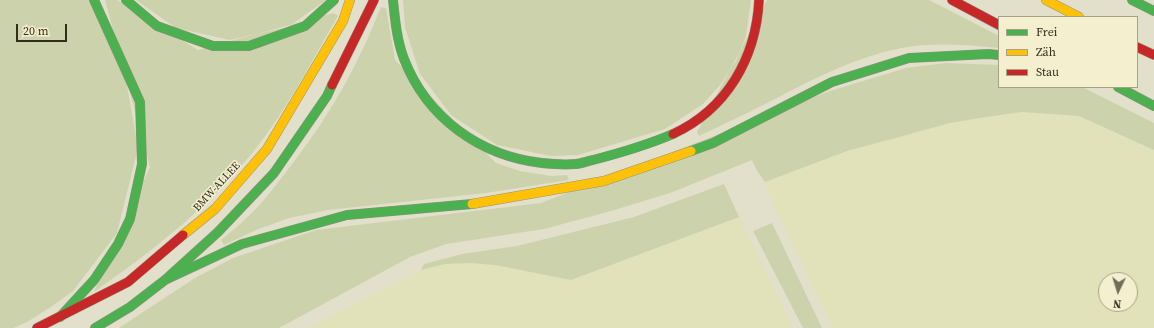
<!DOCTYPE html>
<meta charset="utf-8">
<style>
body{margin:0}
#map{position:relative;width:1154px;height:328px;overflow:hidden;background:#e2dfca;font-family:"Source Serif 4",serif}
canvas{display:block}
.legend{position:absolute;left:998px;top:16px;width:140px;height:72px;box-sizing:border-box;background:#f4f0cf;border:1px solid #a7a287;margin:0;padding:5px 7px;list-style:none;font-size:12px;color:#342c1c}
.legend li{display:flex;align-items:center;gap:8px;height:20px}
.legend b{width:20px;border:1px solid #a7a287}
.north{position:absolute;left:1098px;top:272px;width:40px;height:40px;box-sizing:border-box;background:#f4f0cf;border:1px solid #a7a287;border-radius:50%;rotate:184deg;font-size:11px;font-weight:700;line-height:16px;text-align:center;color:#342c1c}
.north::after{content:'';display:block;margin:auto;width:14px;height:18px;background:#716b59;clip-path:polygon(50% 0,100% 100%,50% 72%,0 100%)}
.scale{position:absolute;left:16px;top:24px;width:51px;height:18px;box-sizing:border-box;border:2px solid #342c1c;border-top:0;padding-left:5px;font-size:12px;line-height:14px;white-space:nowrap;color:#342c1c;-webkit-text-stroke:3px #f4f0cf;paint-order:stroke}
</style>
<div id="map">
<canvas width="1154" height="328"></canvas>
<ul class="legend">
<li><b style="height:5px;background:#4caf50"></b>Frei</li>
<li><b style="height:5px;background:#ffc107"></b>Zäh</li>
<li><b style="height:5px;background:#c62828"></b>Stau</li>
</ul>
<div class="north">N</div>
<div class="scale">20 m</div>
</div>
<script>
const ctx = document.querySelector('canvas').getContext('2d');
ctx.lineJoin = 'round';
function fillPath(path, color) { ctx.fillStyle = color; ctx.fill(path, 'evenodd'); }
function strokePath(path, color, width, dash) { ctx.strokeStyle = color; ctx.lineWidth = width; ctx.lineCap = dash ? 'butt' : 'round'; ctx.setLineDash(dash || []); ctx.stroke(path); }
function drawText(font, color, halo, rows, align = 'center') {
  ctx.font = font + ' "Source Serif 4",serif'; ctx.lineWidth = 3; ctx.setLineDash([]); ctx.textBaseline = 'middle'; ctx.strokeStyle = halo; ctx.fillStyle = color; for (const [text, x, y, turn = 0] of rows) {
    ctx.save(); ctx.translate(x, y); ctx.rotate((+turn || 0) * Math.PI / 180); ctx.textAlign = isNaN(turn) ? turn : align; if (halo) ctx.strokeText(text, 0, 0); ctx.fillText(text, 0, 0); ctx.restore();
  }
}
const farmland = new Path2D(`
 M1022 112 1079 116 1154 150V328H833L772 201 765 182 847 151 899 137 950 123 986 117ZM1106 280H1130V304H1106Z
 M739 217 793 328H309L421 270 445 264 469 263 495 265 571 280Z`);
const green = new Path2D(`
 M0 0H89L126 80 138 148 117 233 73 291 51 307 27 322 13 328H0Z
 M105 0H117L198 50 334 13 338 16C311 62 287 110 253 152 208 208 152 251 94 292L150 167Z
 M136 0H326L288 27 230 40 176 28Z
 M403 0H751L746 36 736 61 720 85 703 104 665 129 578 155 551 156 497 145 451 115 420 74 405 27Z
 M767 0H929L999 36V48C967 45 934 42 902 48 844 59 793 91 741 116 727 123 713 129 699 136L697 132Z
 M381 7 386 8 395 60 496 163 520 171 551 176 567 175 569 180 486 193 328 210 289 218 256 230 224 245 221 240C232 231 243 222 253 212 265 200 275 186 286 172 327 120 356 70 381 7Z
 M946 63 999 65V87H1082L1154 123V150L1079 116 1022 112 986 117 950 123 899 137 847 151 765 182 756 169 752 160 670 193 611 211 544 229 446 244 410 257 279 328H119L195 278 233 258 316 230 541 203 830 91 906 68Z
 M724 184 739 217 571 280 495 265 469 263 445 264 421 270 424 264 462 254 517 246 634 217Z
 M772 223 822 328H803L753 231Z`);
const fast = new Path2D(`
 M126 0 157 26 213 46H249L305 26 334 0
 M393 0C395 20 397 41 404 59 427 118 480 156 542 163 552 164 565 165 575 164 581 164 587 161 593 160 620 153 647 145 673 134
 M1132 0 1154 11
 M1118 87 1154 106
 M691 151 713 143 832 82 909 58 988 54 999 55
 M165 280 242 244 347 215 472 204
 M60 317 94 280 118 244 130 219 142 164 140 102 94 0
 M95 328 130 307 165 280 218 232 274 173 327 96 332 85`);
const slow = new Path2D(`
 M1046 0 1079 17
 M472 204 604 181 691 151
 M183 235 215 209 267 149 343 21 350 0`);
const jam = new Path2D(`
 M952 0 999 25
 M1137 47 1154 55
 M332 85 374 0
 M673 134C727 109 756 58 759 0
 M37 328 128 282 183 235`);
const streetNames = [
 ["BMW-ALLEE",217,187,-47]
];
fillPath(farmland, '#e1e1ba');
fillPath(green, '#ccd3ac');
strokePath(fast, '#969284', 10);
strokePath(slow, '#969284', 10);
strokePath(jam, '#969284', 10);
strokePath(fast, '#4caf50', 9);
strokePath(slow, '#ffc107', 9);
strokePath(jam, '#c62828', 9);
drawText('11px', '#342c1c', '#f4f0cf', streetNames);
</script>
